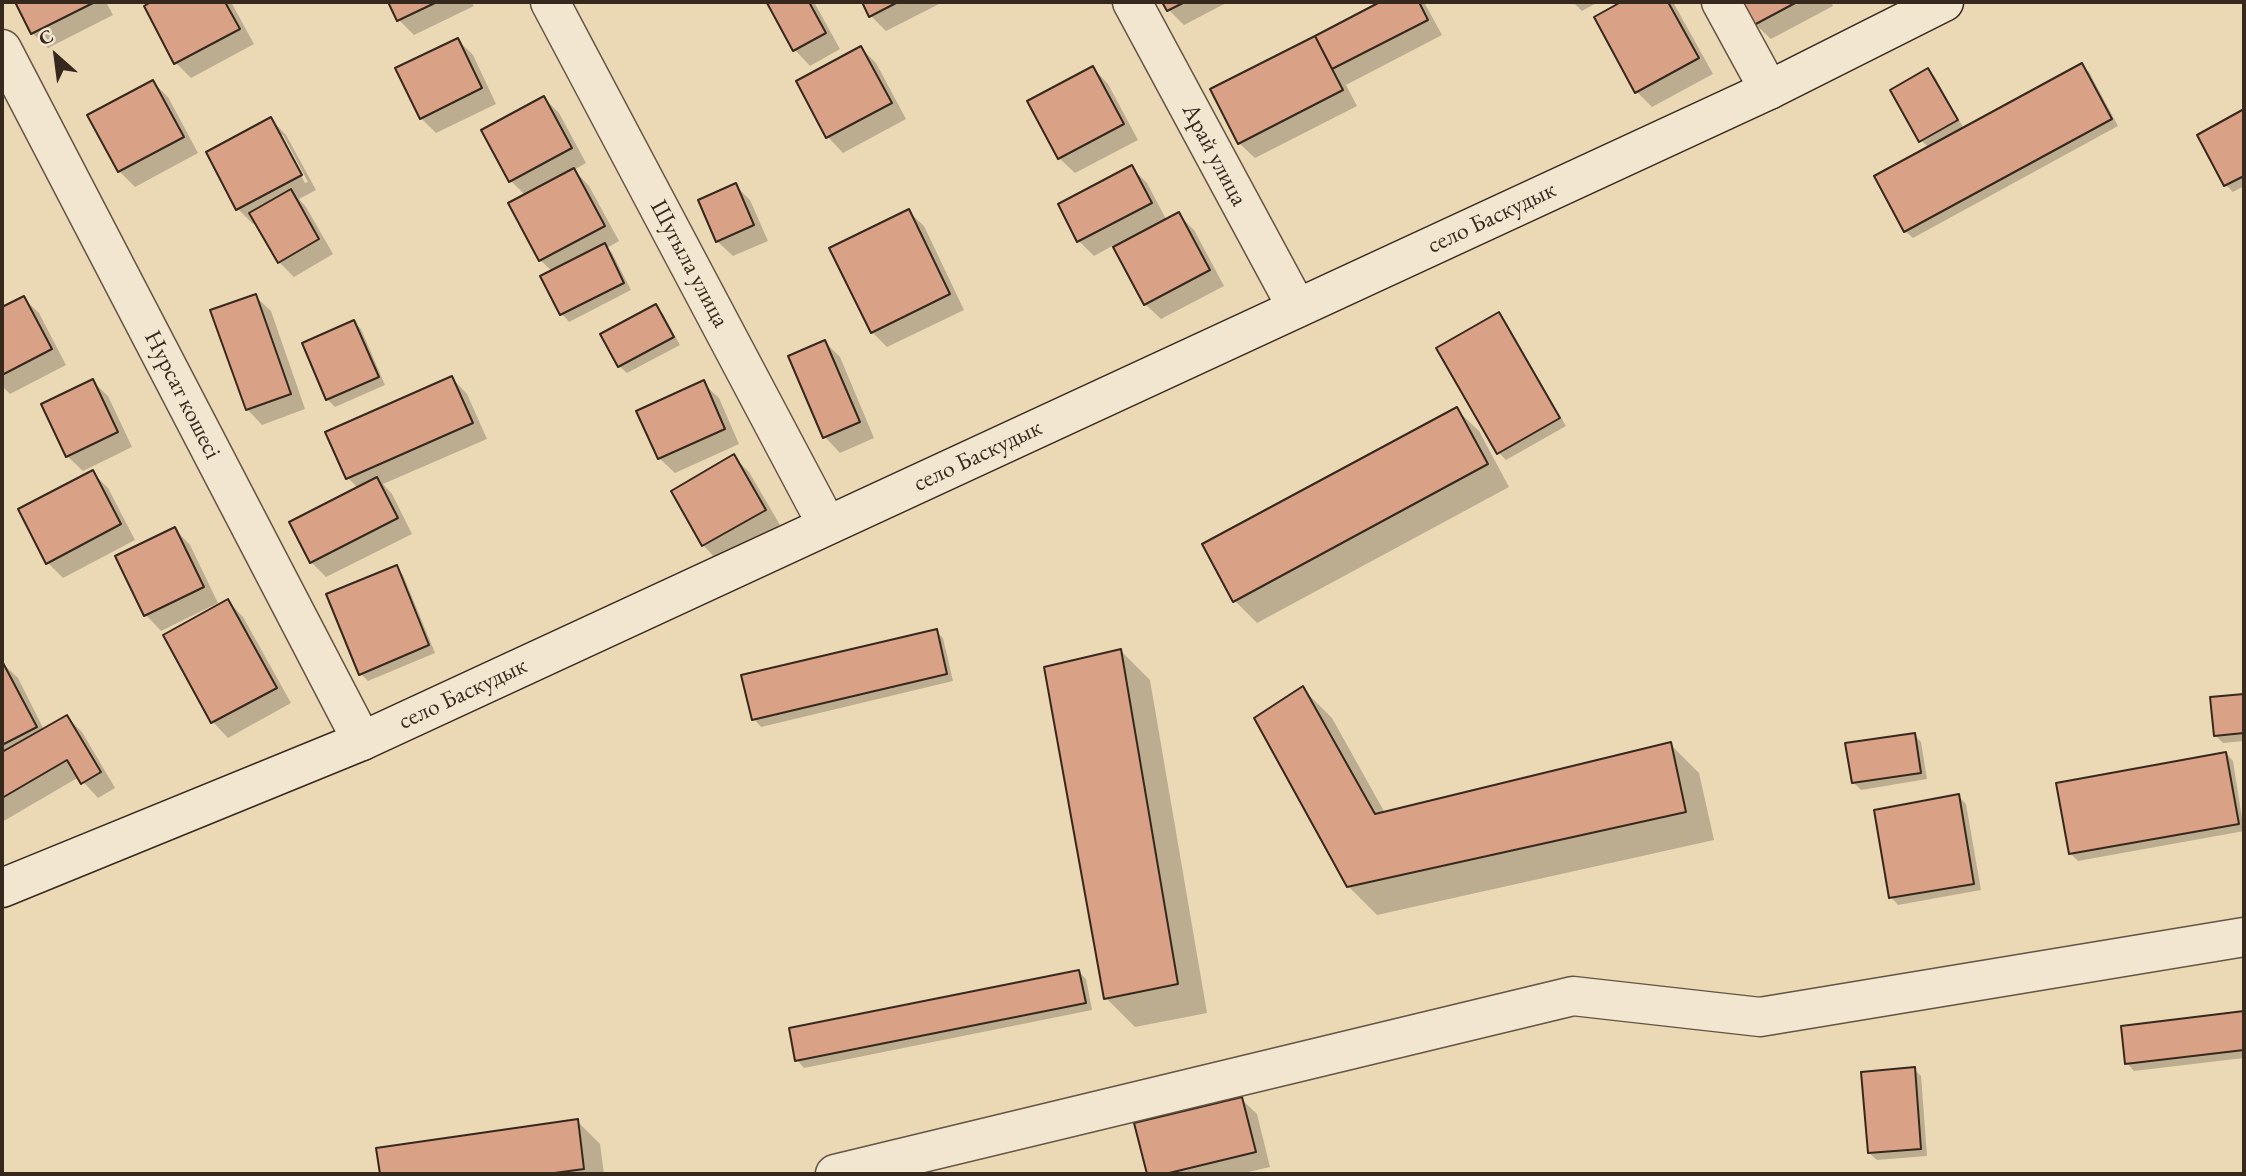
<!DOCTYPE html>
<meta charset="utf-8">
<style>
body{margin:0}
#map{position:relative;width:2246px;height:1176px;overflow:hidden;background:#ebd9b6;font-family:"EB Garamond",serif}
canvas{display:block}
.frame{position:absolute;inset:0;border:4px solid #37281d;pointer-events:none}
.north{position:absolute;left:21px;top:21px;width:70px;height:70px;-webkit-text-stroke:5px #f2e6d0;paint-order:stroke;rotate:332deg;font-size:19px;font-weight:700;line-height:28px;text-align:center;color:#37281d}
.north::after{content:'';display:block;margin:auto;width:24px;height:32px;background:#37281d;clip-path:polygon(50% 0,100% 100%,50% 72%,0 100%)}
</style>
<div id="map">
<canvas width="2246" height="1176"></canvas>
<div class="frame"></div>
<div class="north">С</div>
</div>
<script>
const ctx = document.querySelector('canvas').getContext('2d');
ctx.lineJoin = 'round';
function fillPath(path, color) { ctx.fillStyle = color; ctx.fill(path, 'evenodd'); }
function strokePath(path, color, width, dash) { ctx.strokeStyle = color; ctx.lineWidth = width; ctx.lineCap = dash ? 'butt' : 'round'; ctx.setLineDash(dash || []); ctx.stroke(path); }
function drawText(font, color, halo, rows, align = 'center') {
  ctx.font = font + ' "EB Garamond",serif'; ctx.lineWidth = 6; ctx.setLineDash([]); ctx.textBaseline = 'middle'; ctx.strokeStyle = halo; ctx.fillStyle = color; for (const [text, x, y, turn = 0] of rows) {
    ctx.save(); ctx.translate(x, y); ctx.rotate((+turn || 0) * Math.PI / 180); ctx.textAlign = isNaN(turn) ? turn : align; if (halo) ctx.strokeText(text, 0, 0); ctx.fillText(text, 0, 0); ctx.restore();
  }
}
const shadow = new Path2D(`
 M17 2H106L113 15 48 48 32 33Z
 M155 2H231L254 44 191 78 176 63 146 7Z
 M390 2H471L474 6 414 35 399 20Z
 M774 2H814L840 49 810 66 795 50 770 4Z
 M864 2H943L886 31 871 16Z
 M1164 2H1228L1184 25 1169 10Z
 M1384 2H1424L1442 35 1346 85 1357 106 1255 158 1239 143 1212 90Z
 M1573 2H1598L1582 11Z
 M1624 2H1673L1713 74 1652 107 1637 92 1596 17Z
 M1744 2H1831L1833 6 1771 39 1755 24Z
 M458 40 473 55 496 104 436 133 421 118Z
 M861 48 876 63 906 119 843 153 828 137 798 81Z
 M2081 65 2089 72 2118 126 1913 238 1905 231 1929 148 1921 140 1928 70 1935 77 1964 129Z
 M1093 68 1108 84 1138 140 1075 173 1059 158Z
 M153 82 168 97 198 153 135 187 119 171 90 115Z
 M544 98 559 113 586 163 574 170 589 186 619 241 607 248 612 253 631 290 569 322 562 314 542 277 553 272 540 260 526 196 511 181Z
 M2244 111V186L2233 192 2226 185 2199 135Z
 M271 119 286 135 316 190 299 199 306 207 333 254 294 277 279 262 256 222 253 224 238 209ZM279 135H283L308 182 305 183Z
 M1131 167 1147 183 1167 221 1179 215 1194 230 1224 286 1161 319 1145 304 1114 245 1094 256 1079 241Z
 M735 185 750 200 768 241 733 256 717 241Z
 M908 211 924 226 964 310 887 347 872 332Z
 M255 296 271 311 305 409 262 425 247 409Z
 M23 298 39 313 66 365 10 394 2 386V309Z
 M656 306 663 314 680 345 627 373 619 366Z
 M1499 315 1506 322 1566 426 1506 460 1499 453Z
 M354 322 361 329 385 385 335 407 327 399Z
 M825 342 840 357 874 438 840 453 825 437 790 356Z
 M452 378 467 394 487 439 383 484 392 494 412 534 326 577 311 562 358 488 348 478Z
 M92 381 108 396 132 447 83 471 67 456Z
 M703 383 719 398 739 444 675 473 659 458Z
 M1456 409 1479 431 1509 487 1257 623 1235 601Z
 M734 457 749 472 780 525 718 561 703 545 673 491Z
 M92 472 108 488 135 540 63 578 48 563Z
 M175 529 190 545 218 603 161 631 146 615Z
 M396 567 403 575 435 653 368 681 361 674Z
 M228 601 243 617 291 703 228 738 213 722 165 636Z
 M936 631 943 638 953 681 761 727 754 719Z
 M1121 651 1150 680 1207 1013 1135 1027 1106 998Z
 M2 663 18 678 44 730 67 717 82 732 115 788 98 798 79 777 2 822Z
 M1303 689 1332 718 1385 813 1670 744 1699 773 1714 840 1377 915 1348 886Z
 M2244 695V741L2223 743 2215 735 2212 699Z
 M1914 734 1921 742 1927 779 1861 790 1853 782Z
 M2226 753 2233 761 2244 831 2078 861 2071 854Z
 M1958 796 1966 804 1981 890 1898 905 1891 897Z
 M1079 972 1086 979 1092 1010 804 1068 797 1060Z
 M2244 1013V1058L2134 1071 2127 1063 2123 1028Z
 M1914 1069 1921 1076 1927 1156 1877 1160 1869 1153Z
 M1241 1099 1257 1114 1270 1167 1240 1174H1149L1136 1124Z
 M577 1121 600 1144 604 1174H382L378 1150Z`);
const building = new Path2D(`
 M15 2H95L31 34Z
 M151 2H225L240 29 174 64 144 6Z
 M388 2H437L397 21Z
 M770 2H809L826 33 793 51 767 3Z
 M862 2H898L869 17Z
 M1162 2H1185L1167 11Z
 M1380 2H1419L1428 20 1332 69 1315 36Z
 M1621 2H1668L1699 58 1635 93 1594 17Z
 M1742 2H1797L1754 25Z
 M1315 36 1343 90 1238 144 1210 89Z
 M458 38 482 88 420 119 395 68Z
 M861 46 892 103 826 138 796 81Z
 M2082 63 2112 119 1904 232 1874 176Z
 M1093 66 1124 124 1058 159 1027 101Z
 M1928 68 1958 120 1919 142 1890 90Z
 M153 80 184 137 118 172 87 115Z
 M544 96 572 148 509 182 481 130Z
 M2244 109V176L2224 186 2197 135Z
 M271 117 302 175 236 210 206 152Z
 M1132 165 1152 203 1077 242 1058 204Z
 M574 168 605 226 539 261 508 203Z
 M736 183 754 225 716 242 698 200Z
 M291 189 319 239 278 263 249 213Z
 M909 209 950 294 871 333 829 248Z
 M1179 212 1210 270 1144 305 1113 247Z
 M605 243 624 283 560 315 540 276Z
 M256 294 291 394 246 410 210 310Z
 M24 296 52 349 2 375V307Z
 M656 304 674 337 618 367 600 334Z
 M1499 312 1560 418 1497 454 1436 348Z
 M354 320 379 377 326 400 302 343Z
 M825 340 860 422 823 438 788 356Z
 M452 376 473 423 346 479 325 432Z
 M93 379 118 432 66 457 41 404Z
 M704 380 725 429 658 459 636 411Z
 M1457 407 1488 464 1233 602 1202 544Z
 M734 454 766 510 702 546 671 491Z
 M93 470 121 524 46 564 18 509Z
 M377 477 398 518 310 563 289 522Z
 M175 527 204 587 144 616 115 556Z
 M397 565 429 645 359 675 326 594Z
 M228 599 277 688 211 723 163 635Z
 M937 629 947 674 752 720 741 675Z
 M1121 649 1178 984 1104 999 1044 667Z
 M2 661 37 727 2 745Z
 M1303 686 1375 814 1671 742 1686 812 1347 887 1254 718Z
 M2244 694V733L2214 736 2210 697Z
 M67 715 101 772 81 784 67 760 2 798V752Z
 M1915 733 1921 773 1852 783 1845 743Z
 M2226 752 2239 824 2069 854 2056 783Z
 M1959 794 1974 884 1889 898 1874 810Z
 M1079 970 1086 1003 795 1061 789 1028Z
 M2244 1011V1050L2125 1064 2121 1026Z
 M1915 1067 1921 1149 1868 1153 1861 1072Z
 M1242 1097 1256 1152 1165 1174H1147L1134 1123Z
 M578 1119 584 1169 547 1174H380L376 1148Z`);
const street = new Path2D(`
 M550 2 827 525
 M1132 2 1297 308
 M1721 2 1769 90
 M2 49 362 741
 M835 1174 1573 996 1760 1017 2244 937`);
const secondary = new Path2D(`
 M2 888 362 741 1769 90 1944 2`);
const streetNames = [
 ["Арай улица",1214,155,62],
 ["село Баскудык",1492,218,-25],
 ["Шугыла улица",689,264,62],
 ["Нурсат кошесi",182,395,63],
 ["село Баскудык",978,456,-25],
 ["село Баскудык",463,694,-25]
];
fillPath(shadow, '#0003');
fillPath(building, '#d9a186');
strokePath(building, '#37281d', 2);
strokePath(street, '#645443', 41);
strokePath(secondary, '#37281d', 41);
strokePath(street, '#f2e6d0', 38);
strokePath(secondary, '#f2e6d0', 38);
drawText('24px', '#37281d', '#f2e6d0', streetNames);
</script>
